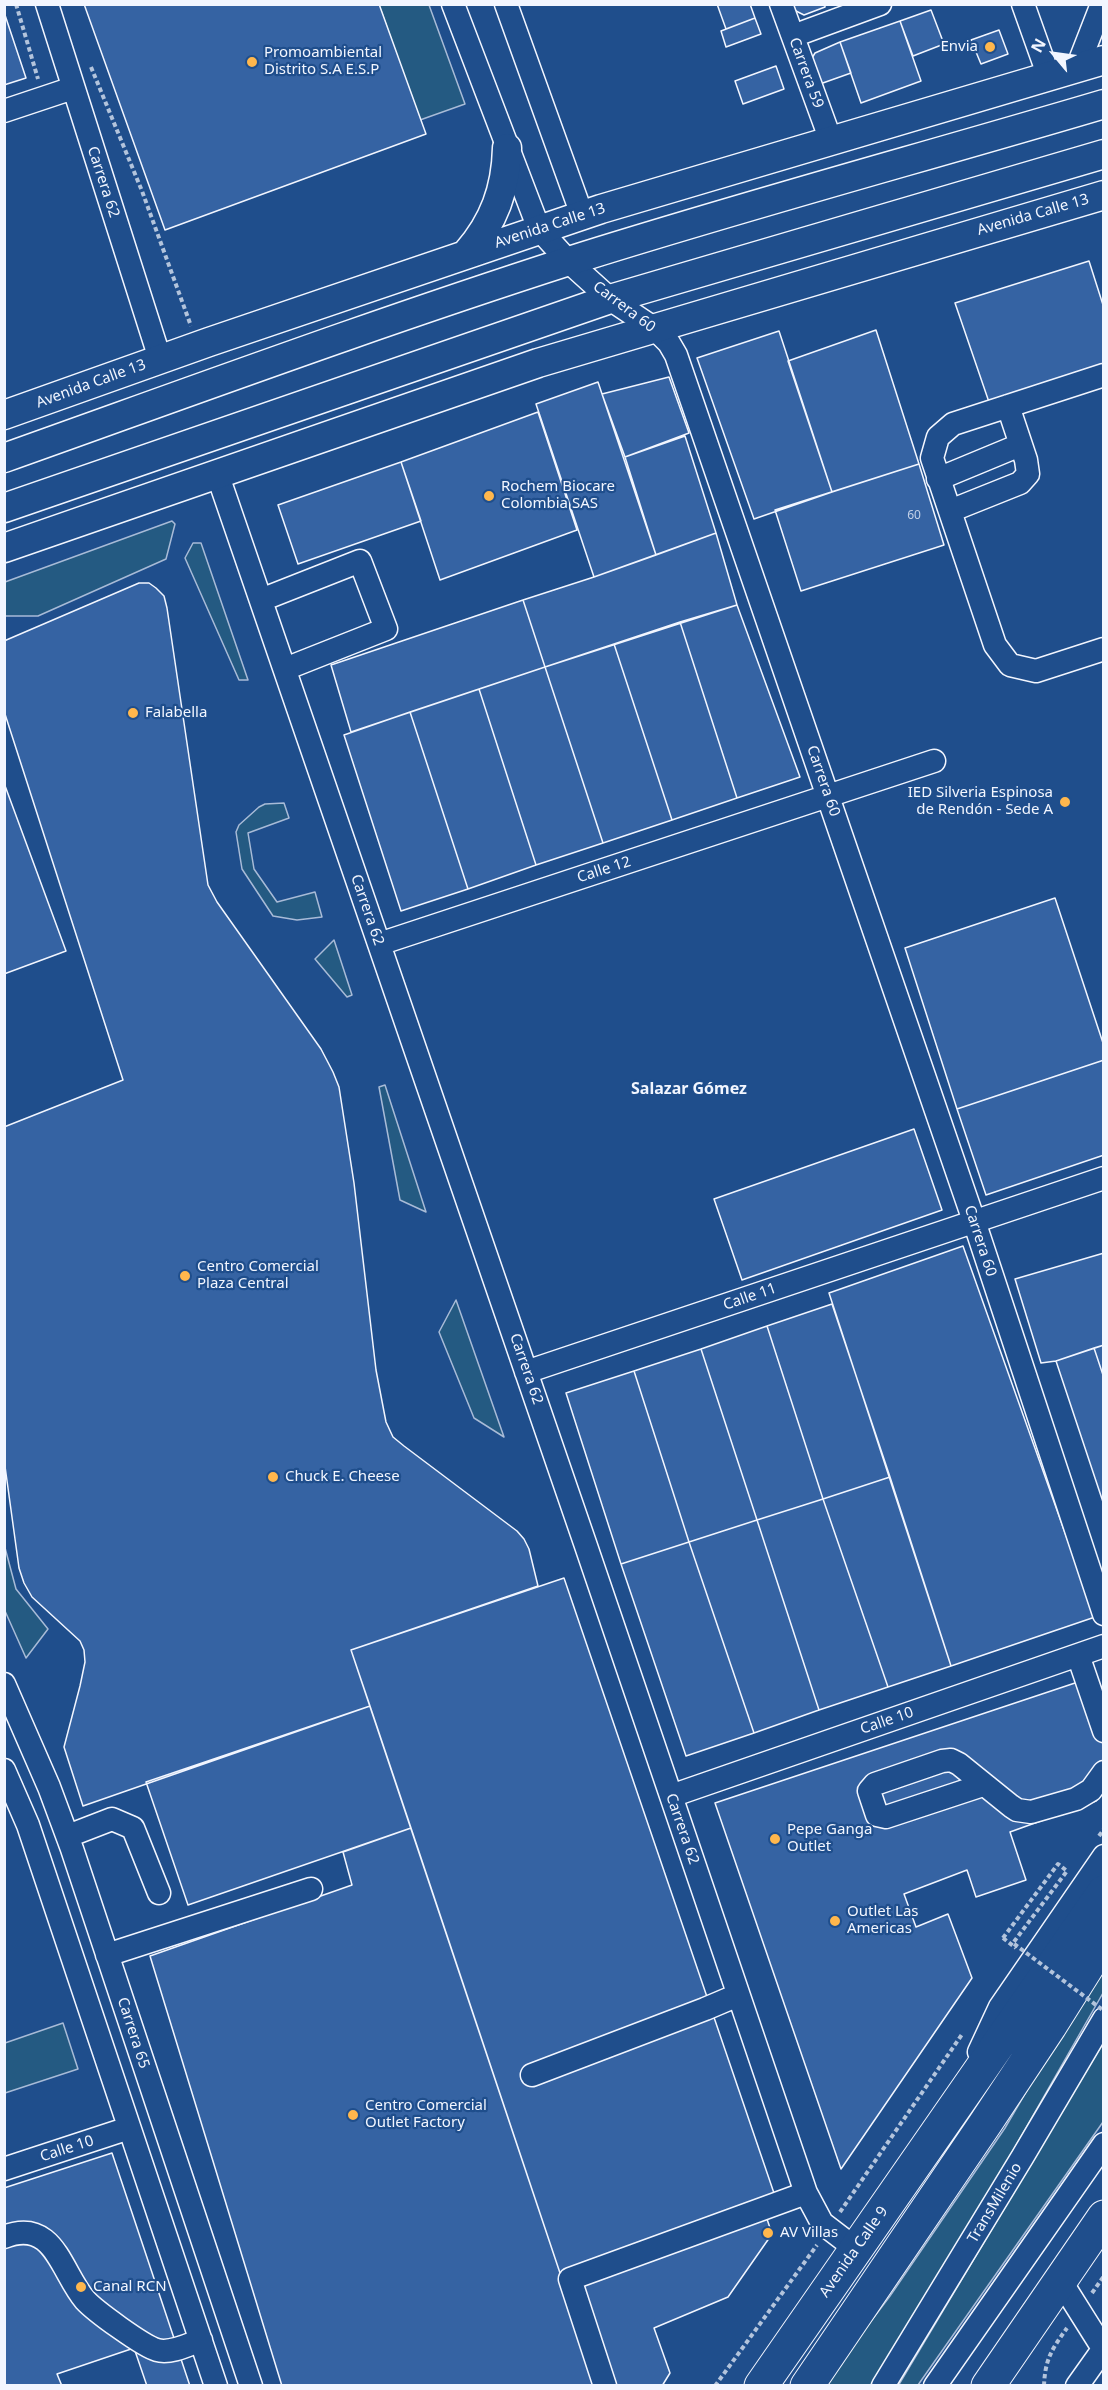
<!DOCTYPE html>
<meta charset="utf-8">
<style>
body{margin:0}
#map{position:relative;width:1108px;height:2390px;overflow:hidden;background:#1f4e8c;font-family:"Noto Sans",sans-serif}
canvas{display:block}
.frame{position:absolute;inset:0;border:6px solid #f2f6ff;pointer-events:none}
.north{position:absolute;left:1024px;top:24px;width:60px;height:60px;-webkit-text-stroke:4px #1f4e8c;paint-order:stroke;rotate:299deg;font-size:16px;font-weight:700;line-height:24px;text-align:center;color:#f2f6ff}
.north::after{content:'';display:block;margin:auto;width:21px;height:27px;background:#f2f6ff;clip-path:polygon(50% 0,100% 100%,50% 72%,0 100%)}
</style>
<div id="map">
<canvas width="1108" height="2390"></canvas>
<div class="frame"></div>
<div class="north">N</div>
</div>
<script>
const ctx = document.querySelector('canvas').getContext('2d');
ctx.lineJoin = 'round';
function fillPath(path, color) { ctx.fillStyle = color; ctx.fill(path, 'evenodd'); }
function strokePath(path, color, width, dash) { ctx.strokeStyle = color; ctx.lineWidth = width; ctx.lineCap = dash ? 'butt' : 'round'; ctx.setLineDash(dash || []); ctx.stroke(path); }
function drawText(font, color, halo, rows, align = 'center') {
  ctx.font = font + ' "Noto Sans",sans-serif'; ctx.lineWidth = 4.5; ctx.setLineDash([]); ctx.textBaseline = 'middle'; ctx.strokeStyle = halo; ctx.fillStyle = color; for (const [text, x, y, turn = 0] of rows) {
    ctx.save(); ctx.translate(x, y); ctx.rotate((+turn || 0) * Math.PI / 180); ctx.textAlign = isNaN(turn) ? turn : align; if (halo) ctx.strokeText(text, 0, 0); ctx.fillText(text, 0, 0); ctx.restore();
  }
}
const green = new Path2D(`
 M379 5H429L465 104 420 120Z
 M172 521 175 524 166 559 38 616H5V582Z
 M193 543H201L248 680H239L185 558Z
 M284 803 289 818 248 833 254 869 277 902 315 892 322 917 297 920 273 916 242 869 236 832 239 825 259 807 265 804Z
 M334 940 352 995 347 997 315 959Z
 M385 1085 426 1212 400 1200 379 1087Z
 M456 1300 504 1437 474 1418 439 1332Z
 M4 1544 16 1589 48 1629 26 1658 5 1611Z
 M1103 1960V1993L999 2175 871 2385 822 2386 890 2296 1005 2128Z
 M63 2023 78 2069 5 2093V2043Z
 M1103 2043V2122L918 2385 898 2386Z`);
const building = new Path2D(`
 M84 4H379L426 134 165 230Z
 M717 4H750L755 18 726 29Z
 M791 4H825V7L804 15 794 10Z
 M931 10 944 44 913 56 900 21Z
 M4 12 26 78 4 85Z
 M755 18 761 34 726 47 721 31Z
 M900 21 921 81 861 103 840 42Z
 M999 30 1008 54 981 64 971 40Z
 M840 42 851 73 820 84 812 58 815 53Z
 M776 66 784 89 743 104 735 81Z
 M1089 261 1104 308V363L990 405 955 303Z
 M876 330 919 464 832 492 788 361Z
 M779 331 832 492 754 519 697 358Z
 M669 377 689 433 625 457 602 394Z
 M598 382 656 555 594 577 536 404Z
 M538 412 577 530 440 580 401 462Z
 M685 436 716 533 656 555 625 457Z
 M401 462 421 521 298 564 278 505Z
 M919 464 944 545 801 591 775 510Z
 M716 533 737 605 545 667 523 600 594 577Z
 M139 583H149L156 588 164 596 167 608 208 885 217 902 321 1049 333 1072 339 1087 354 1183 376 1370 386 1422 393 1437 404 1446 517 1531 524 1539 529 1549 538 1586 351 1650 370 1706 83 1806 64 1747 80 1686 85 1662 84 1650 80 1641 32 1597 24 1583 19 1568 4 1459V1127L123 1080 4 711V641Z
 M523 600 545 667 351 732 331 665Z
 M737 605 800 777 737 798 680 622Z
 M680 622 737 798 672 820 614 644Z
 M614 644 672 820 603 843 545 667Z
 M545 667 603 843 536 865 479 689Z
 M479 689 536 865 468 889 410 712Z
 M410 712 468 889 401 911 344 735Z
 M4 783 66 951 4 974Z
 M1055 898 1104 1046V1060L957 1109 905 948Z
 M1104 1060V1155L986 1195 957 1109Z
 M914 1129 942 1210 742 1280 714 1199Z
 M963 1246 1095 1617 951 1666 829 1293Z
 M1104 1253V1345L1056 1361 1041 1363 1015 1279Z
 M832 1304 890 1477 823 1499 767 1326Z
 M767 1326 823 1499 757 1520 701 1349Z
 M1104 1345V1378L1094 1348Z
 M1094 1348 1104 1378V1505L1056 1361Z
 M701 1349 757 1520 689 1542 634 1371Z
 M634 1371 689 1542 621 1564 566 1393Z
 M890 1477 951 1666 888 1687 823 1499Z
 M823 1499 888 1687 819 1710 757 1520Z
 M757 1520 819 1710 754 1733 689 1542Z
 M689 1542 754 1733 686 1756 621 1564Z
 M564 1578 776 2199 560 2273 351 1650Z
 M1096 1676 1104 1694V1791L1096 1801 1010 1832 1026 1880 976 1897 967 1870 904 1894 916 1927 948 1914 972 1978 841 2169 715 1803Z
 M370 1706 411 1828 188 1905 146 1782Z
 M411 1828 560 2273 598 2386H282L150 1956 352 1885 343 1852Z
 M112 2153 190 2386H4V2188Z
 M765 2213 772 2234 728 2297 654 2328 670 2373 662 2386H611L580 2283Z
 M134 2348 147 2386H62L57 2374Z`);
const path = new Path2D(`
 M16 4 38 79
 M91 67 142 191 191 326
 M1099 1836 1104 1829
 M1003 1938 1016 1948
 M840 2212 963 2033
 M1092 2293 1104 2276
 M715 2386 817 2245
 M1044 2386C1045 2359 1052 2349 1067 2328`);
const minor = new Path2D(`
 M47 4 160 359
 M453 4 539 229 568 261 610 299 655 329 669 343 676 355 974 1221 1104 1614
 M506 4 582 215
 M781 4 831 141
 M1023 4 1049 77
 M793 36 880 4
 M1077 68 1102 4
 M4 111 73 88
 M1104 375 953 424 938 437 932 458 995 645 1010 665 1036 671 1104 649
 M217 473 585 1543 806 2193 822 2223 856 2249
 M938 479 1020 445
 M950 511 1020 483 1028 474 1026 460 1008 406
 M261 600 360 561 386 629 285 669
 M379 944 934 761
 M526 1372 1104 1178
 M1078 1655 1104 1731
 M4 1684 49 1787 72 1849 251 2386
 M4 1770 28 1825 216 2386
 M983 1785 886 1817 877 1815 869 1791 875 1784 942 1761 951 1760 959 1764 1011 1806 1017 1810 1031 1812 1076 1799 1091 1790 1104 1772
 M671 1796 1104 1646
 M68 1836 112 1819 133 1828 159 1893
 M107 1955 311 1889
 M979 2052 1000 2007 1104 1856
 M532 2075 705 2009 738 1995
 M4 2169 129 2128
 M4 2237C54 2217 61 2272 85 2300 95 2311 143 2346 157 2350 170 2354 188 2345 201 2340
 M1060 2280 1104 2350
 M605 2386 570 2279 806 2193
 M883 2386 1023 2156 1104 2019
 M935 2386 1104 2144
 M1077 2386 1104 2348`);
const major = new Path2D(`
 M467 253C494 222 506 189 507 148
 M4 415 209 342 601 209 1104 60
 M4 458C192 391 379 322 569 261 746 205 925 157 1104 104
 M4 508 610 299 1104 154
 M4 548 538 363 1104 195`);
const highway = new Path2D(`
 M761 2386 1104 1892
 M807 2386 985 2124 1050 2026 1104 1940
 M988 2386 1104 2217`);
const pathBridge = new Path2D(`
 M1003 1938 1058 1864 1067 1871 1013 1943 1104 2011`);
const markers = [
 [990,47,6,"#ffb74d"],
 [252,62,6,"#ffb74d"],
 [489,496,6,"#ffb74d"],
 [133,713,6,"#ffb74d"],
 [1065,802,6,"#ffb74d"],
 [185,1276,6,"#ffb74d"],
 [273,1477,6,"#ffb74d"],
 [775,1839,6,"#ffb74d"],
 [835,1921,6,"#ffb74d"],
 [353,2115,6,"#ffb74d"],
 [768,2233,6,"#ffb74d"],
 [81,2287,6,"#ffb74d"]
];
const numberNames = [
 ["60",914,516]
];
const poiNames = [
 ["Envia",978,47,"right"],
 ["Promoambiental",264,53],
 ["Distrito S.A E.S.P",264,70],
 ["Rochem Biocare",501,487],
 ["Colombia SAS",501,504],
 ["Falabella",145,713],
 ["IED Silveria Espinosa",1053,793,"right"],
 ["de Rendón - Sede A",1053,810,"right"],
 ["Centro Comercial",197,1267],
 ["Plaza Central",197,1284],
 ["Chuck E. Cheese",285,1477],
 ["Pepe Ganga",787,1830],
 ["Outlet",787,1847],
 ["Outlet Las",847,1912],
 ["Americas",847,1929],
 ["Centro Comercial",365,2106],
 ["Outlet Factory",365,2123],
 ["AV Villas",780,2233],
 ["Canal RCN",93,2287]
];
const streetNames = [
 ["Carrera 59",806,73,70],
 ["Carrera 62",103,182,72],
 ["Avenida Calle 13",1033,215,-16],
 ["Avenida Calle 13",550,226,-18],
 ["Carrera 60",624,307,37],
 ["Avenida Calle 13",91,384,-20],
 ["Carrera 60",823,781,71],
 ["Calle 12",604,870,-18],
 ["Carrera 62",367,910,71],
 ["Carrera 60",980,1241,72],
 ["Calle 11",750,1297,-19],
 ["Carrera 62",526,1369,71],
 ["Calle 10",887,1721,-19],
 ["Carrera 62",682,1829,71],
 ["Carrera 65",133,2033,72],
 ["Calle 10",67,2149,-18],
 ["TransMilenio",995,2203,-59],
 ["Avenida Calle 9",854,2252,-55]
];
const neighbourhoodNames = [
 ["Salazar Gómez",689,1089]
];
fillPath(green, '#245a82');
strokePath(green, '#a8bbd7', 1.5);
fillPath(building, '#3563a3');
strokePath(building, '#f2f6ff', 1.5);
strokePath(minor, '#f2f6ff', 25);
strokePath(major, '#f2f6ff', 31);
strokePath(highway, '#f2f6ff', 35);
strokePath(path, '#b3c4dc', 4, [4.5, 3]);
strokePath(minor, '#1f4e8c', 22);
strokePath(major, '#1f4e8c', 28);
strokePath(highway, '#1f4e8c', 33);
strokePath(pathBridge, '#b3c4dc', 4, [4.5, 3]);
for (const [x, y, r, color] of markers) { const dot = new Path2D(); dot.arc(x, y, r, 0, 2 * Math.PI); ctx.fillStyle = color; ctx.fill(dot); strokePath(dot, '#1f4e8c', 2); }
drawText('12px', '#c3d1e8', null, numberNames);
drawText('15px', '#f2f6ff', '#1f4e8c', poiNames, 'left');
drawText('15px', '#f2f6ff', '#1f4e8c', streetNames);
drawText('bold 16px', '#f2f6ff', '#1f4e8c', neighbourhoodNames);
</script>
